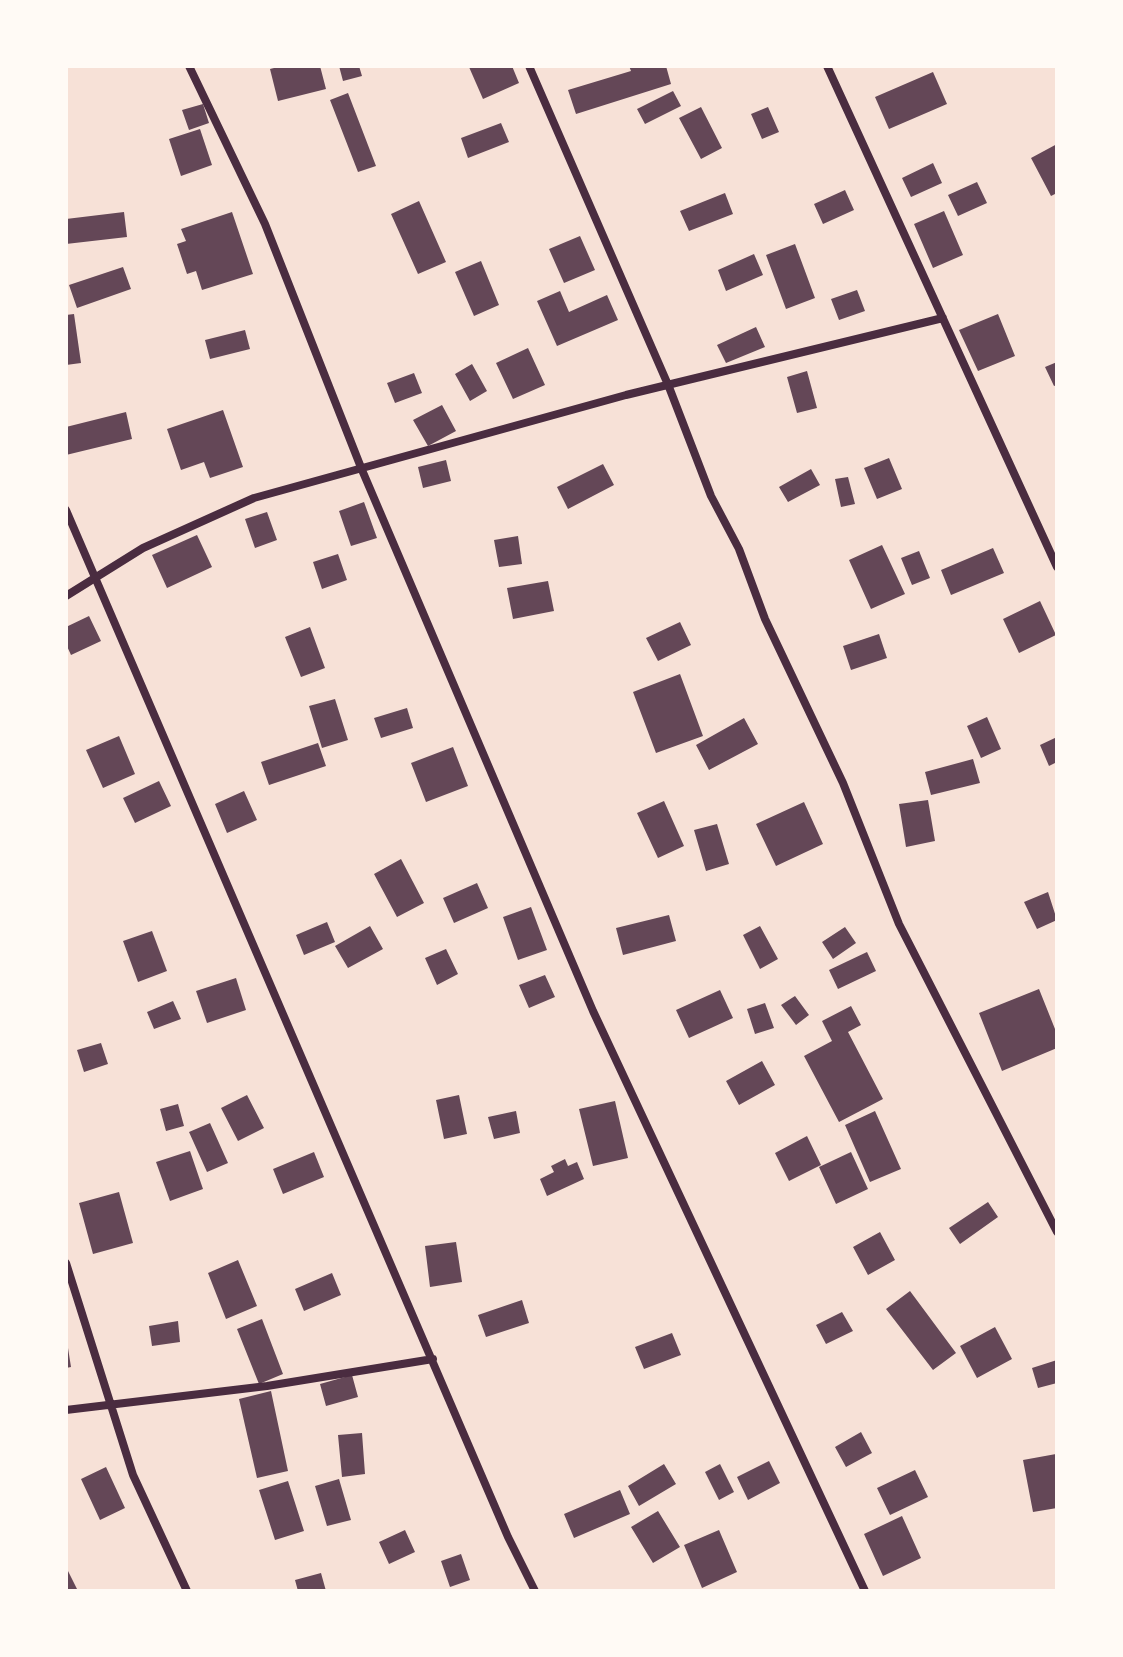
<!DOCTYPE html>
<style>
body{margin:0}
#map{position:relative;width:1123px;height:1657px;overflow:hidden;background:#f7e1d7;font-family:Roboto,sans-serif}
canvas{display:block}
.frame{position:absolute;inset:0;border:68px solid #fffaf5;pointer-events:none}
</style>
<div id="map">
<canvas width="1123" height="1657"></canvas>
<div class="frame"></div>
</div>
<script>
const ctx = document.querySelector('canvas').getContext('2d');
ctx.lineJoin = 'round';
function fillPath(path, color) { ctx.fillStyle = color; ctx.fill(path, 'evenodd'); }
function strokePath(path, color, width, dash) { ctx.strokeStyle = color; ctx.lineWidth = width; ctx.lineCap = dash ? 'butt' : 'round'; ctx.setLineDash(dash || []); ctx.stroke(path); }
const building = new Path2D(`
 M282 66H320L326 89 278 101 270 69Z
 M339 66H359L362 76 343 81Z
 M512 66 519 83 483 99 469 67Z
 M629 66H666L671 84 576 114 568 90 631 71Z
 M933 72 947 104 889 129 875 97Z
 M673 91 681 106 645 124 637 109Z
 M348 93 376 166 358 172 330 100Z
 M203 104 209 123 189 130 182 110Z
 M701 107 722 148 701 159 679 118Z
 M768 107 779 132 762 139 751 114Z
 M501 123 509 142 468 158 461 138Z
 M200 129 212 165 181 176 169 139Z
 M1057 144V193L1051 196 1031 158Z
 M933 163 942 183 911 197 902 178Z
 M977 182 987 203 958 216 948 195Z
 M845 190 854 210 823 224 814 204Z
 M725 193 733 214 689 231 680 211Z
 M419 201 446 262 418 274 391 214Z
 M944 211 963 255 933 268 914 224Z
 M124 212 127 237 66 244V219Z
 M232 212 253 274 202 290 196 271 187 274 177 244 186 241 181 229Z
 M580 236 595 270 564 283 549 249Z
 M795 244 815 298 786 309 766 255Z
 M754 254 763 275 726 291 718 270Z
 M481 261 499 305 474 316 455 272Z
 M123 267 131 289 77 308 69 285Z
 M857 290 865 311 839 320 831 299Z
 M560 291 569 312 607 295 618 320 557 346 537 301Z
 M74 314 81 363 66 365V315Z
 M998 314 1015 356 978 371 959 330Z
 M756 327 765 347 726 363 717 345Z
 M245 330 250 349 210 359 205 340Z
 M528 348 545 385 513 399 496 363Z
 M1057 362V385L1054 386 1045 367Z
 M472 364 487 391 470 401 455 374Z
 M807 371 817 408 797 413 787 377Z
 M414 373 422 393 395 403 387 383Z
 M442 405 456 431 428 446 413 420Z
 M223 410 243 467 210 478 204 462 181 470 167 429Z
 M126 412 132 439 66 455V427Z
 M889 458 902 489 877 499 864 468Z
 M446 460 451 481 423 488 418 467Z
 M603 464 614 485 568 509 557 487Z
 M811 469 820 485 788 502 779 487Z
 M848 477 855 504 841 507 835 479Z
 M364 502 377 538 351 546 339 511Z
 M267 512 277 540 255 548 245 519Z
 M197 535 212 567 167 588 152 555Z
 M518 536 522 564 499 567 494 540Z
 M882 545 905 594 871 609 849 560Z
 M993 548 1004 573 951 595 941 570Z
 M919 551 930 578 912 585 901 558Z
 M338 554 347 580 322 589 313 562Z
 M548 581 554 611 513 619 507 588Z
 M1040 601 1056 635 1019 653 1003 619Z
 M89 616 101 641 71 655 66 644V627Z
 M680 622 691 645 658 661 646 638Z
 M310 627 325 668 301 677 285 637Z
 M879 634 887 658 851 670 843 646Z
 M680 674 703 736 656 753 633 692Z
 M335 699 348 740 322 748 309 706Z
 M407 708 413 728 381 738 374 718Z
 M987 717 1001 749 981 758 967 726Z
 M744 718 758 744 709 770 696 745Z
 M119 736 135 774 103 788 86 750Z
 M1057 737V762L1049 766 1040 745Z
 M318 743 326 766 269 785 261 762Z
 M453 747 468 786 426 802 411 763Z
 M973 759 980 783 931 795 925 772Z
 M159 781 171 806 135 823 123 798Z
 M244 791 257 820 227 833 215 804Z
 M928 800 935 841 906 847 899 804Z
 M664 801 684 846 658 858 637 813Z
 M804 802 823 844 776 866 756 824Z
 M717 824 729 864 706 871 694 830Z
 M401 859 424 903 397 917 374 874Z
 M477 883 488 908 454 923 443 898Z
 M1048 892 1057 920 1037 929 1024 902Z
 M531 907 547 950 518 960 503 917Z
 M669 915 676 941 623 955 616 928Z
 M327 922 335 942 304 955 296 935Z
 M370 926 383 949 348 968 335 946Z
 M760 926 778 959 760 969 743 935Z
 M845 927 856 943 833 959 822 942Z
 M152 931 167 971 138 982 123 941Z
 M446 949 458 974 437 985 425 958Z
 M867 952 876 971 838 989 829 970Z
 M545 975 555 997 529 1008 519 985Z
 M236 978 246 1010 207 1023 196 991Z
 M1039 989 1057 1034V1048L1002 1071 979 1013Z
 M720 990 733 1018 689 1038 676 1010Z
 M795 996 809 1015 796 1025 781 1005Z
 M173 1001 181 1019 154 1029 147 1012Z
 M765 1003 774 1028 755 1034 747 1009Z
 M851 1006 861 1025 848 1032 883 1099 839 1122 804 1056 832 1041 822 1021Z
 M101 1043 108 1064 84 1072 77 1050Z
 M762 1061 775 1085 739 1105 726 1081Z
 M247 1095 264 1128 238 1141 221 1108Z
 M459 1095 467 1134 444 1139 436 1100Z
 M615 1101 628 1158 593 1166 579 1109Z
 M178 1104 184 1126 166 1131 160 1109Z
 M516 1111 520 1133 494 1139 488 1117Z
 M875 1111 901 1169 870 1182 845 1125Z
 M210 1123 228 1163 207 1172 189 1132Z
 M807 1136 821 1165 789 1181 775 1153Z
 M190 1151 203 1189 170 1201 156 1162Z
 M314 1152 324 1177 283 1194 273 1169Z
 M851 1152 868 1189 836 1204 819 1167Z
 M565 1159 568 1166 577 1162 584 1179 547 1196 540 1179 554 1172 551 1166Z
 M119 1192 133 1243 93 1254 79 1203Z
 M988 1202 998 1217 960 1244 949 1228Z
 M880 1232 895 1260 868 1275 853 1247Z
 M456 1242 462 1282 430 1287 425 1246Z
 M238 1260 257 1306 226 1319 208 1273Z
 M332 1273 341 1295 304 1311 295 1289Z
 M910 1291 956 1353 933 1370 886 1309Z
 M522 1300 529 1323 486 1337 478 1315Z
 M842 1312 853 1331 826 1344 816 1325Z
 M262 1319 283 1374 259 1384 237 1329Z
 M178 1321 180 1342 152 1346 149 1326Z
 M995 1327 1012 1359 977 1378 960 1346Z
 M672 1333 681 1355 644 1369 635 1347Z
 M68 1348 71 1367 66 1368V1349Z
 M1057 1360V1383L1038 1388 1032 1368Z
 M352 1375 358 1397 326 1406 320 1384Z
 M271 1391 288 1471 257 1478 239 1399Z
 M861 1432 872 1453 846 1467 835 1447Z
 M362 1433 365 1474 342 1477 338 1435Z
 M1056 1454 1057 1508 1033 1512 1023 1460Z
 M769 1461 780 1483 748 1500 737 1477Z
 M664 1464 676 1484 639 1506 628 1486Z
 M720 1464 734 1492 719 1500 705 1472Z
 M106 1467 125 1508 100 1520 81 1479Z
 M915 1470 928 1497 890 1515 877 1488Z
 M339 1479 351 1520 327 1526 315 1486Z
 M288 1481 304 1531 275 1540 259 1490Z
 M620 1490 630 1514 574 1538 564 1514Z
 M658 1511 680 1547 653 1563 631 1527Z
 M902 1516 921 1558 883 1576 864 1534Z
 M405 1530 415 1552 389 1564 379 1542Z
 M719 1530 737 1572 702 1588 684 1545Z
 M461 1554 470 1580 450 1587 441 1561Z
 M66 1567 78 1591H66Z
 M321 1573 326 1591H298L295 1580Z`);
const minor = new Path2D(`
 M189 66 265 224 362 470 593 1011 865 1591
 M529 66 669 387 711 496 739 549 765 619 843 783 899 924 1057 1232
 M827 66 1057 567
 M66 510 508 1537 535 1591
 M66 596 143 548 254 498 626 395 943 318
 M66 1263 133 1475 187 1591
 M66 1410 267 1386 433 1359`);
fillPath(building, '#644757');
strokePath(minor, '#4a2c40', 8);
</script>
